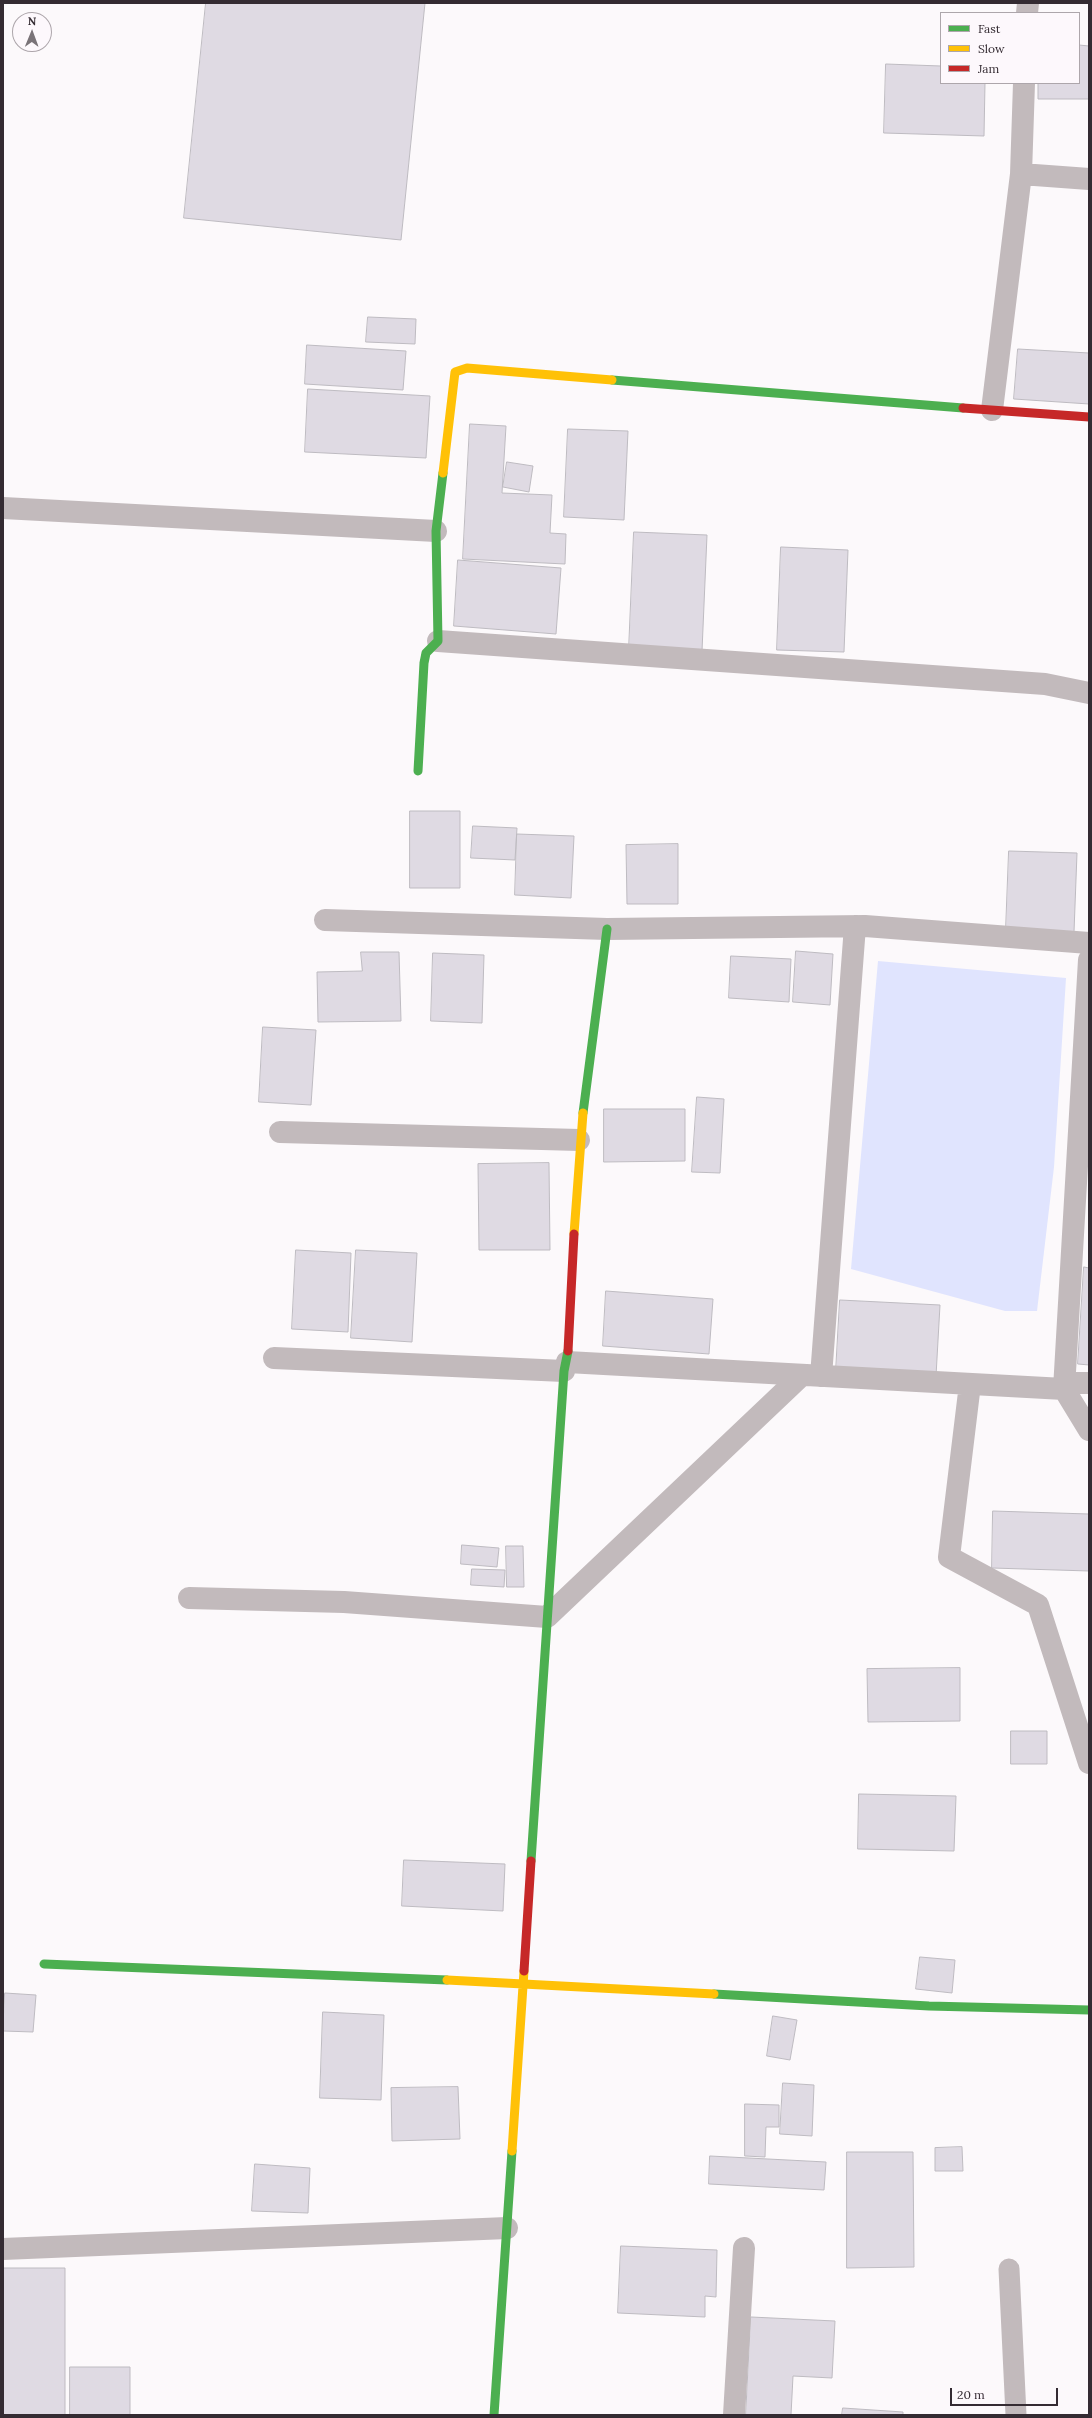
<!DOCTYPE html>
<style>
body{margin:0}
#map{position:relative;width:1092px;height:2418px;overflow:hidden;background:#fcf9fb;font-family:Lora,serif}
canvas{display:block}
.frame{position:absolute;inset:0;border:4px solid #342b32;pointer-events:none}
.legend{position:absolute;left:940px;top:12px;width:140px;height:72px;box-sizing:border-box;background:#fdf8fc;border:1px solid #ada6ab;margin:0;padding:5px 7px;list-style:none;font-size:12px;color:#342b32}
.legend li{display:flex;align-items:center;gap:8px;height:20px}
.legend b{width:20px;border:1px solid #ada6ab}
.north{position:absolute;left:12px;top:12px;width:40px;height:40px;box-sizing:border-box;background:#fdf8fc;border:1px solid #ada6ab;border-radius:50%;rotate:1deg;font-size:11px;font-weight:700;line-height:16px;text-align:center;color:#342b32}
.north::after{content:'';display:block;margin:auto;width:14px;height:18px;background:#7a7378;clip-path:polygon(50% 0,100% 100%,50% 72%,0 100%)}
.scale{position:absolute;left:950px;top:2388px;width:108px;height:18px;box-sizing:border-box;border:2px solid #342b32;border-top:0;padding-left:5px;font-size:12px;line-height:14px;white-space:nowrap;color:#342b32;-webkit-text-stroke:3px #fdf8fc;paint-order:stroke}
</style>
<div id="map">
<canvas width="1092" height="2418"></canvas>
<div class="frame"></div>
<ul class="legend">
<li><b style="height:5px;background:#4caf50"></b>Fast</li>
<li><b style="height:5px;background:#ffc107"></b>Slow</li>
<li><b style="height:5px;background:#c62828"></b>Jam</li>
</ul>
<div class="north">N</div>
<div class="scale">20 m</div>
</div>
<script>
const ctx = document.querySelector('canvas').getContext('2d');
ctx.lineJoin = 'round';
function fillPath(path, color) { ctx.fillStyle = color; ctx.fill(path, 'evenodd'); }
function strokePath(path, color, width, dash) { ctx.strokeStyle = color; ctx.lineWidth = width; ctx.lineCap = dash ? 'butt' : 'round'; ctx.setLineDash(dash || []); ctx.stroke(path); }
const water = new Path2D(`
 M878 961 1066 978 1054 1167 1037 1311H1005L851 1269Z`);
const building = new Path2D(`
 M206 3H425L401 240 184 218Z
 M1079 45 1089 46V99H1038V83H1079Z
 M886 64 941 66V83H985L984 136 884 133Z
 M368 317 416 319 415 344 366 342Z
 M307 345 406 351 403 390 305 384Z
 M1018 349 1089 353V404L1014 399Z
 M308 389 430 396 426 458 305 452Z
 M470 424 506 426 502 493 552 495 550 533 566 534 565 564 463 559Z
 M568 429 628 431 624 520 564 517Z
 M507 462 533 466 529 492 503 487Z
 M634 532 707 535 702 651 629 649Z
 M781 547 848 550 844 652 777 650Z
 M458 560 561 568 556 634 454 626Z
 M410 811H460V888H410Z
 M473 826 517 828 515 860 471 858Z
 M517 834 574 836 571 898 515 895Z
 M678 844V904H627L626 845Z
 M1009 851 1077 853 1074 932 1006 929Z
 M796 951 833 954 830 1005 793 1002Z
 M361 952H399L401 1021 318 1022 317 972 362 971Z
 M433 953 484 955 482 1023 431 1021Z
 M731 956 791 959 789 1002 729 998Z
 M263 1027 316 1030 311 1105 259 1102Z
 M697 1097 724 1099 720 1173 692 1172Z
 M604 1109H685V1161L604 1162Z
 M549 1163 550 1250H479L478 1164Z
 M296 1250 351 1253 348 1332 292 1329Z
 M356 1250 417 1253 412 1342 351 1338Z
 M1084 1267 1089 1268V1365L1078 1364Z
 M606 1291 713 1299 709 1354 603 1346Z
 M840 1300 940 1305 936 1376 836 1371Z
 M993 1511 1089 1514V1571L992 1568Z
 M462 1545 499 1548 497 1567 461 1564Z
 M506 1546H523L524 1587H507Z
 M472 1569 505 1570 504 1587 471 1585Z
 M960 1668V1721L868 1722 867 1669Z
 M1011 1731H1047V1764H1011Z
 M859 1794 956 1796 954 1851 858 1849Z
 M404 1860 505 1864 503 1911 402 1906Z
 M920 1957 955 1960 952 1993 916 1989Z
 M5 1993 36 1995 33 2032 3 2031Z
 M323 2012 384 2015 381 2100 320 2098Z
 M773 2016 797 2020 790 2060 767 2056Z
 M783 2083 814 2085 812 2136 780 2134Z
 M458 2087 460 2139 392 2141 391 2088Z
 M745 2104 779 2105V2127H766L765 2157 745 2156Z
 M962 2147 963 2171H935V2148Z
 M847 2152H913L914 2267 847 2268Z
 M710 2156 826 2162 824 2190 709 2184Z
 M255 2164 310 2168 308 2213 252 2211Z
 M621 2246 717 2250 716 2297 705 2296V2317L618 2313Z
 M3 2268H65V2415H3Z
 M751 2317 835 2321 832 2378 793 2376 791 2415H746Z
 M70 2367H130V2415H70Z
 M843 2408 903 2412V2415H842Z`);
const lane = new Path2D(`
 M1009 2269 1016 2415`);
const street = new Path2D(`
 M1027 13 1028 3
 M1021 174 1089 179
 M992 410 1021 174 1024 83
 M3 508 436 531
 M438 641 1045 684 1089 693
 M325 920 607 929 865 926 1089 943
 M280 1132 579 1140
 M274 1358 564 1371
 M567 1362 1064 1389 1089 960
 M821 1376 855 926
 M1065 1383H1089
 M970 1384 949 1557 1038 1605 1089 1763
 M1064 1389 1089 1430
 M189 1598 344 1602 547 1617 802 1375
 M3 2249 507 2228
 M734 2415 744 2248`);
const fast = new Path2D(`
 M612 380 963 408
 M418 771 424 663 426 653 438 641 436 531 443 473
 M583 1113 607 929
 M531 1861 564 1371 568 1351
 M44 1964 447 1980
 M714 1994 929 2006 1089 2010
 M494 2415 512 2151`);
const slow = new Path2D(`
 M443 473 455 372 467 368 612 380
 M574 1234 583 1113
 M447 1980 714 1994
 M512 2151 524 1971`);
const jam = new Path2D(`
 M963 408 1089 417
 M568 1351 574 1234
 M524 1971 531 1861`);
fillPath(water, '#e0e4fe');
fillPath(building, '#dfdae3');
strokePath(building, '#bebbc1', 1);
strokePath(lane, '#c2babc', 21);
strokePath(street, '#c2babc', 22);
strokePath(fast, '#4caf50', 9);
strokePath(slow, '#ffc107', 9);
strokePath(jam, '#c62828', 9);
</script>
